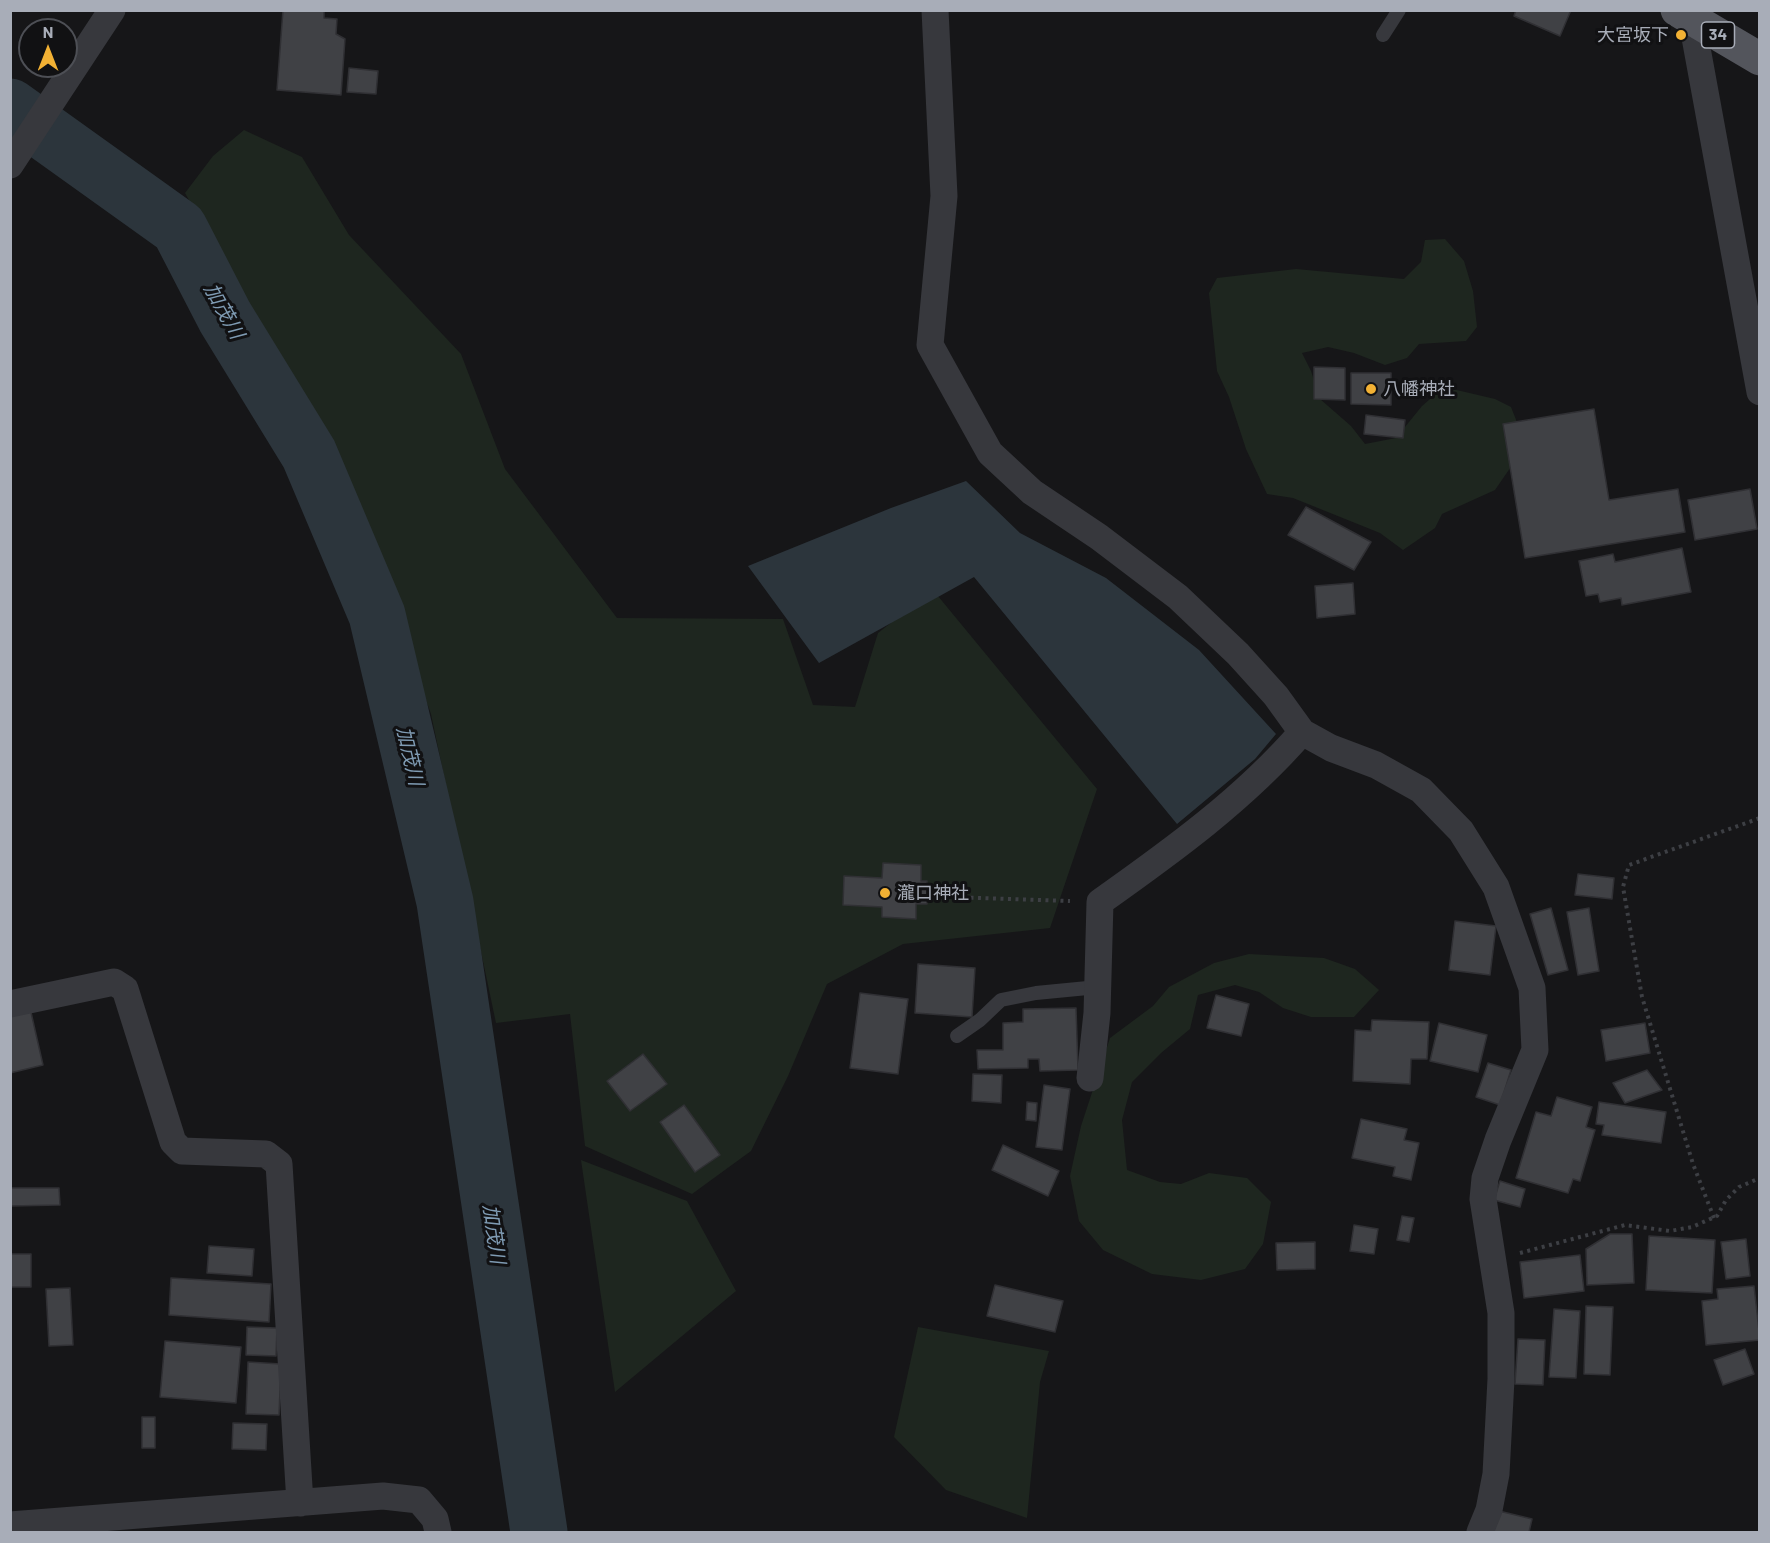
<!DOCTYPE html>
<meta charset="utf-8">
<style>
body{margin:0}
#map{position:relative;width:1770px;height:1543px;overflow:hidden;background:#161618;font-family:Barlow,sans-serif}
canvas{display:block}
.frame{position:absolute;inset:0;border:12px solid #a8adb8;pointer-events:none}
.north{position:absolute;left:18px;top:18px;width:60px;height:60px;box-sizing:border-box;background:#111113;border:2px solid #4d4f55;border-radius:50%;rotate:0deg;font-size:16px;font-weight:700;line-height:24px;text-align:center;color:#a8adb8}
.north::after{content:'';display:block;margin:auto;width:21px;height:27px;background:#f2b134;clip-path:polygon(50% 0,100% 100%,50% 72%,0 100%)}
</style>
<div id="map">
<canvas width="1770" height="1543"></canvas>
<div class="frame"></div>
<div class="north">N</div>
</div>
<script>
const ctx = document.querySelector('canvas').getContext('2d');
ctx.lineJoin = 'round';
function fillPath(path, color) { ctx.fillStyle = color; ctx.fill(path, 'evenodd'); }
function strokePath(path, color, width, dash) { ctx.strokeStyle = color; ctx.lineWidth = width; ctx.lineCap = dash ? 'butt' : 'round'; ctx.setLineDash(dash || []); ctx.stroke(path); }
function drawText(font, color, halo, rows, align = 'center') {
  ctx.font = font + ' Barlow,"Noto Sans JP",sans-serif'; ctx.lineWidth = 6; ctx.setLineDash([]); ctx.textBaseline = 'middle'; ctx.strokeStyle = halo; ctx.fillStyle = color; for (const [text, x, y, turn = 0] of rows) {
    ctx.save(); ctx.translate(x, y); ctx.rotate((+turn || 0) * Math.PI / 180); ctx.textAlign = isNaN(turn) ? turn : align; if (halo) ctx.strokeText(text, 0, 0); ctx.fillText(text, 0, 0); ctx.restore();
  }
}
const green = new Path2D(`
 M244 130 302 157 349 235 461 354 505 469 617 618 783 619 813 705 855 707 878 633 933 590 1097 789 1050 928 903 944 827 984 788 1076 751 1151 692 1194 585 1146 570 1014 496 1023 431 714 341 468 185 193 213 156Z
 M1445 239 1464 261 1473 291 1477 327 1466 341 1419 344 1407 358 1385 365 1354 353 1328 347 1302 353 1311 371 1320 399 1351 426 1365 444 1396 438 1422 406 1444 387 1495 399 1511 407 1526 445 1495 490 1442 514 1435 528 1403 550 1380 533 1293 498 1267 494 1246 449 1229 397 1217 371 1209 293 1217 278 1296 269 1404 279 1421 262 1425 240Z
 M1249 954 1324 958 1355 969 1379 990 1354 1017H1311L1283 1008 1259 992 1235 985 1198 995 1190 1029 1161 1053 1132 1082 1122 1120 1127 1170 1160 1182 1181 1184 1209 1173 1247 1178 1271 1202 1263 1244 1245 1269 1201 1280 1152 1274 1103 1250 1079 1221 1070 1176 1081 1126 1110 1038 1153 1006 1169 987 1214 963Z
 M581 1160 687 1201 736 1291 615 1392Z
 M918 1327 1049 1351 1040 1382 1027 1518 946 1490 894 1437Z`);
const water = new Path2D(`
 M966 481 1020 533 1106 578 1199 650 1276 734 1255 759 1177 824 974 577 819 663 748 566 891 508Z`);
const river = new Path2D(`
 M10 107 179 228 225 317 309 454 377 615 445 902 539 1532`);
const building = new Path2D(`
 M283 10H324V18L337 19 336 34 345 39 341 95 277 90Z
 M1516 10H1571L1560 36 1514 16Z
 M349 68 378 71 376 94 347 92Z
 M1314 367 1345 368V400L1314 399Z
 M1351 373H1391V405L1351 404Z
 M1594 409 1609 500 1678 489 1685 532 1525 558 1503 424Z
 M1366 415 1405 420 1403 438 1364 434Z
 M1750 489 1757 529 1695 540 1688 500Z
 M1306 507 1371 542 1354 570 1288 535Z
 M1682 548 1691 592 1622 605 1621 598 1600 602 1598 594 1586 596 1579 561 1613 554 1615 562Z
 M1353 583 1355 614 1317 618 1315 586Z
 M883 863 921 865V881H927V904H916V919L882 917V907L843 905 844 876 882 878Z
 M1578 874 1614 878 1612 899 1575 895Z
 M1551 908 1568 970 1548 975 1530 914Z
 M1589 908 1599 971 1578 975 1567 912Z
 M1455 921 1496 926 1490 975 1449 970Z
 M918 964 975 968 972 1017 915 1013Z
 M860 993 908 999 898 1074 850 1068Z
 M1216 995 1249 1004 1241 1036 1207 1028Z
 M30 1008 43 1065 10 1073V1013Z
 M1076 1008 1078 1070 1040 1071 1039 1059H1028V1068L978 1069 977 1050H1003V1023L1023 1022V1009Z
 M1372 1020 1429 1022 1427 1059H1411L1410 1084 1353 1081 1355 1030 1371 1031Z
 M1439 1023 1487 1035 1478 1072 1430 1061Z
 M1645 1023 1650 1053 1606 1061 1601 1030Z
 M643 1054 667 1084 630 1111 607 1081Z
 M1488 1063 1511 1070 1500 1105 1476 1097Z
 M1647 1070 1662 1090 1625 1103 1613 1083Z
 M973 1074 1002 1075 1001 1103 972 1101Z
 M1044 1085 1070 1089 1062 1150 1036 1147Z
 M1557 1097 1592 1107 1586 1127 1595 1130 1580 1181 1573 1179 1568 1193 1516 1178 1536 1112 1551 1116Z
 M1027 1102 1037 1103 1036 1121 1026 1120Z
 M1599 1102 1666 1112 1661 1143 1602 1135 1604 1125 1596 1124Z
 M684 1105 720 1155 695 1172 660 1122Z
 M1361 1119 1407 1129 1404 1140 1419 1143 1411 1180 1393 1176 1395 1167 1352 1158Z
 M1003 1145 1059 1171 1048 1196 992 1170Z
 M1500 1181 1525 1189 1520 1207 1494 1200Z
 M10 1188H59L60 1205 10 1206Z
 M1402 1216 1414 1218 1409 1242 1397 1240Z
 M1354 1225 1378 1229 1374 1254 1350 1251Z
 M1610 1234H1632L1634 1283 1587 1285 1586 1249Z
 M1649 1236 1715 1240 1712 1293 1646 1290Z
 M1746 1239 1750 1276 1726 1279 1721 1242Z
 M1315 1242V1269L1277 1270 1276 1243Z
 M209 1246 254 1249 252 1276 207 1273Z
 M10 1254H31V1287H10Z
 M1580 1255 1584 1291 1524 1298 1520 1262Z
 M171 1278 271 1284 269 1322 169 1315Z
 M995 1285 1063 1301 1055 1332 987 1316Z
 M1754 1286 1760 1340 1706 1345 1702 1301 1718 1299 1717 1289Z
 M70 1288 73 1345 49 1346 46 1289Z
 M1586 1306 1613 1307 1610 1375 1584 1374Z
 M1554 1309 1580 1311 1576 1378 1549 1377Z
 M247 1327 277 1328 276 1356 246 1355Z
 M1518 1339 1545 1340 1543 1385 1515 1384Z
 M165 1341 241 1347 236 1403 160 1397Z
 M1745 1349 1754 1374 1723 1385 1714 1360Z
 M248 1362 281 1364 279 1415 246 1414Z
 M142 1417H155V1448H142Z
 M233 1423 267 1424 266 1450 232 1449Z
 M1499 1511 1532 1519 1529 1532H1493Z`);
const path = new Path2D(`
 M948 897 1070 901
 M1714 1218 1693 1164 1642 997 1623 887 1629 865 1760 818
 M1520 1253 1625 1225 1670 1231 1692 1227 1717 1216 1726 1200 1739 1187 1760 1178`);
const lane = new Path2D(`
 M1383 35 1399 10
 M957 1036 980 1020 1001 1000 1036 993 1098 987`);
const street = new Path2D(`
 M935 10 944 196 930 345 990 453 1032 492 1099 537 1178 597 1238 654 1276 696 1302 732 1331 748 1376 765 1421 790 1461 831 1496 887 1532 988 1535 1050 1498 1140 1485 1178 1483 1199 1501 1313V1379L1496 1474 1489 1510 1480 1532
 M1690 10 1760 392
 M10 165 112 10
 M10 1004 114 982 125 989 173 1142 182 1151 266 1154 279 1164 300 1503
 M1090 1078 1097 1013 1100 902C1172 851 1244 799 1302 732
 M10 1525 383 1496 419 1500 435 1519 438 1532`);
const primary = new Path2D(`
 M1677 10 1760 59`);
const markers = [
 [1681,35,6,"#f2b134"],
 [1371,389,6,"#f2b134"],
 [885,893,6,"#f2b134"]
];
const shields = [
 [1718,35,33]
];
const shieldNames = [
 ["34",1718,35]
];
const poiNames = [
 ["大宮坂下",1669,35,"right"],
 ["八幡神社",1383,389],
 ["瀧口神社",897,893]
];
const waterNames = [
 ["加茂川",224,311,61],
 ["加茂川",410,756,77],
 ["加茂川",494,1234,82]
];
fillPath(green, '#1e261f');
fillPath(water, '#2c353c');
strokePath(river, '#2c353c', 57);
fillPath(building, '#404145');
strokePath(building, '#303034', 1.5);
strokePath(path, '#3d3f44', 4, [3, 4.5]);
strokePath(lane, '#37383d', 14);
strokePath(street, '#37383d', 27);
strokePath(primary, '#53555c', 33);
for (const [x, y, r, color] of markers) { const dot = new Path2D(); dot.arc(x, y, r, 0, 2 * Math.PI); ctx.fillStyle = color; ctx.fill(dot); strokePath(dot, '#111113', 2); }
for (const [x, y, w] of shields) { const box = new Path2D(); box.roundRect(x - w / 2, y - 13, w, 26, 4.5); ctx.fillStyle = '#111113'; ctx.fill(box); strokePath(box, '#a8adb8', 1.5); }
drawText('bold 16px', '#a8adb8', null, shieldNames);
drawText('18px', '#a8adb8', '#111113', poiNames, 'left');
drawText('italic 20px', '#7f9bb3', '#111113', waterNames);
</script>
